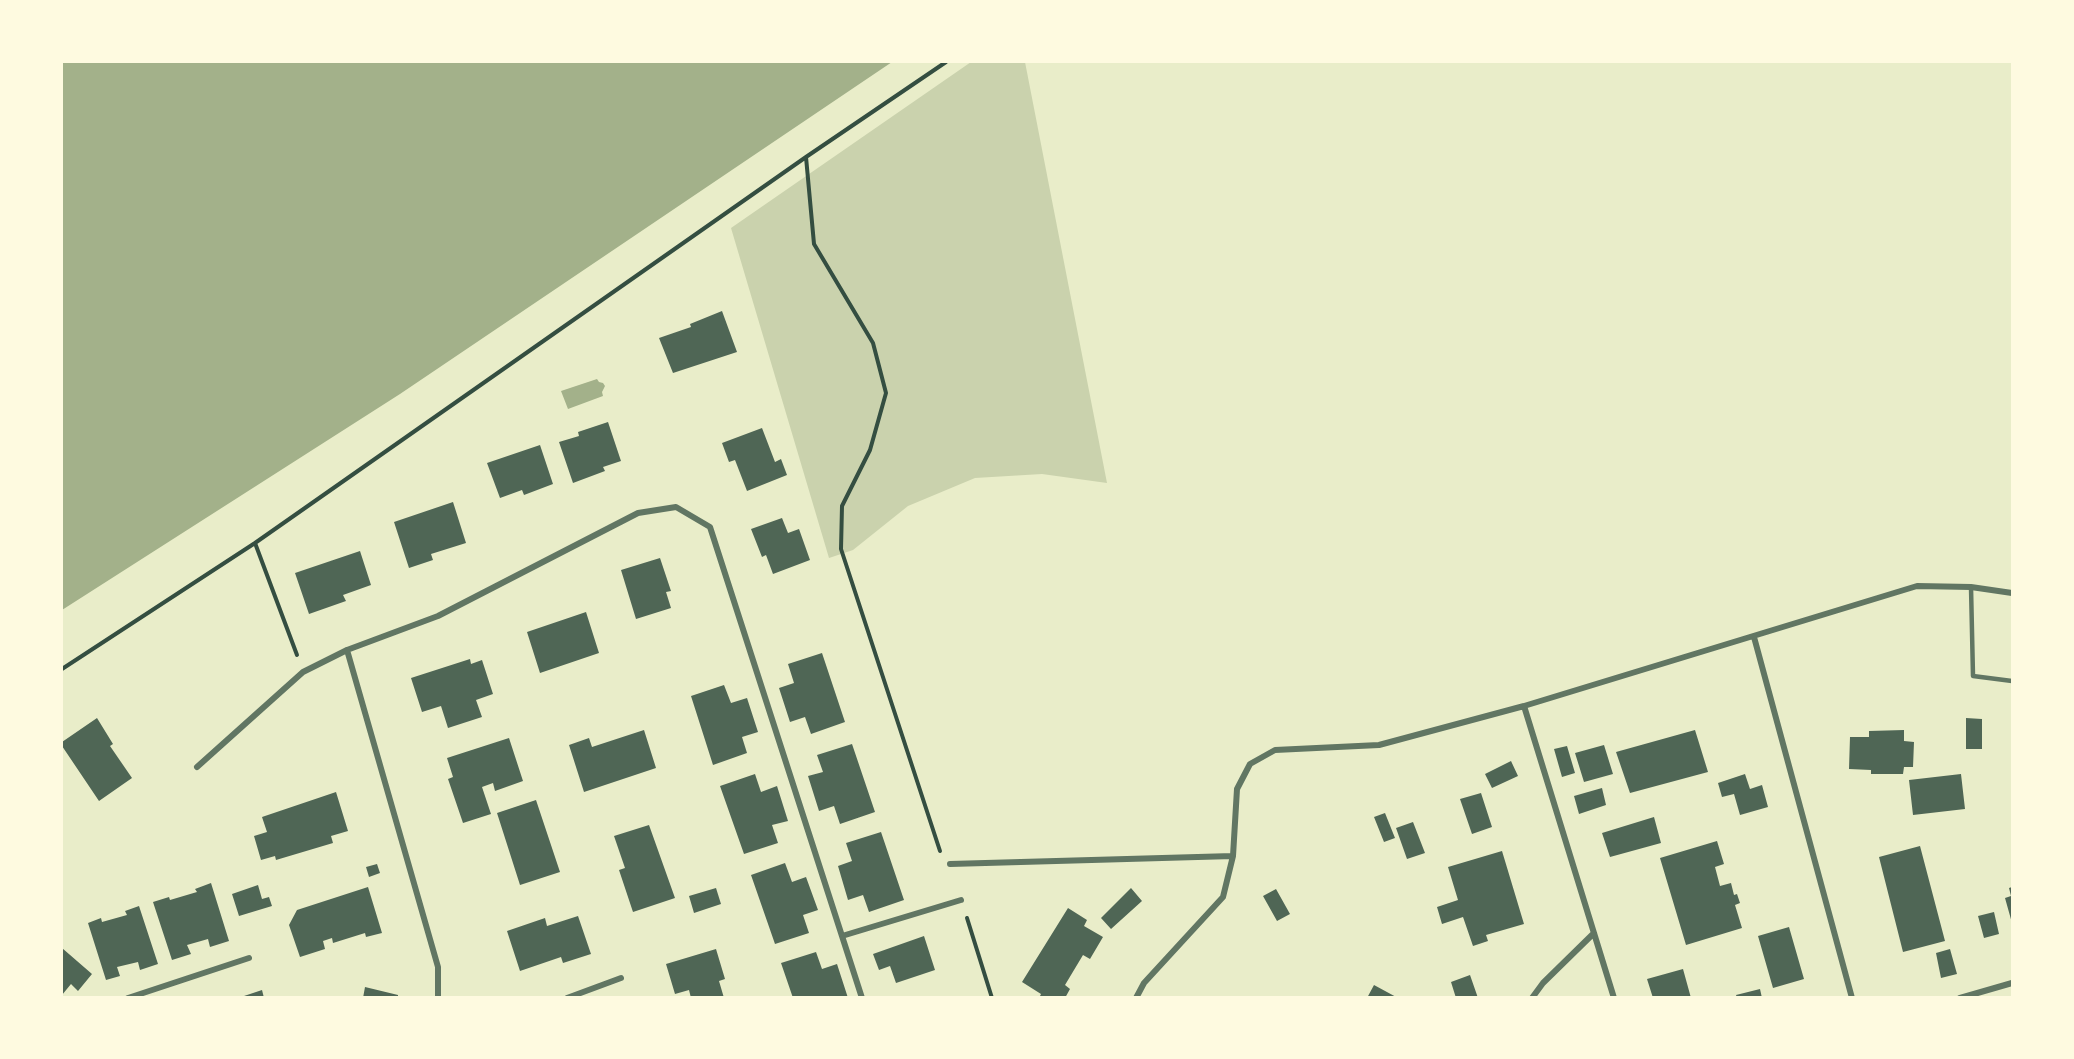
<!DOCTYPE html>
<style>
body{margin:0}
#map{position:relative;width:2074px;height:1059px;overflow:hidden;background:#e9edc9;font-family:"Times New Roman",serif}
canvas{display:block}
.frame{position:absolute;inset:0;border:63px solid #fefae0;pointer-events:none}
</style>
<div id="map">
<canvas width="2074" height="1059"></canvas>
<div class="frame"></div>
</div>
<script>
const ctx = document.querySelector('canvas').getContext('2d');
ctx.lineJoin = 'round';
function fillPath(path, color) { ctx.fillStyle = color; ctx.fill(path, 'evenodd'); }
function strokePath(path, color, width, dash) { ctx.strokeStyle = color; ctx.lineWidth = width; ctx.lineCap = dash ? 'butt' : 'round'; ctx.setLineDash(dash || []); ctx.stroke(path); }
const green = new Path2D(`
 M971 62H1025L1107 483 1042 474 975 478 908 506 853 550 829 558 731 228Z`);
const water = new Path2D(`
 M62 62H892L400 394 62 610Z
 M597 379 599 382 603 383 605 386 602 392 603 396 568 409 561 391Z`);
const building = new Path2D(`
 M722 311 737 352 673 373 659 338 691 327 690 324Z
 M608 422 621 461 603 467 605 471 573 483 559 442 579 436 578 432Z
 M762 428 775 462 781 459 787 475 747 491 735 460 729 462 722 443Z
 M540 445 553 484 524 495 522 490 500 498 487 463Z
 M453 502 466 543 431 554 433 560 409 568 394 522Z
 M782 518 788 533 799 529 810 560 773 574 766 555 762 557 751 529Z
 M360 551 371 585 343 595 346 601 309 614 295 573Z
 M660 558 671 591 666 592 671 608 636 619 621 570Z
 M586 612 599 653 540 673 527 632Z
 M822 653 845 722 811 734 805 717 790 722 779 688 794 683 788 664Z
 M470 659 471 664 482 660 493 694 476 700 482 717 448 728 441 706 422 712 411 678Z
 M724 685 731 703 747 698 758 732 742 737 747 753 713 765 691 696Z
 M97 718 113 744 110 746 132 778 99 801 62 746V742Z
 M1966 718 1982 719V749H1966Z
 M644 730 656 768 584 792 569 745 589 738 592 747Z
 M1695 730 1708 772 1630 793 1616 752Z
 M1904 730V741L1914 742 1913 767H1904L1903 774H1871V770L1849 769 1850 737H1869V731Z
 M509 738 523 781 495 791 493 783 482 787 491 814 463 823 448 779 453 777 447 758Z
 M852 744 875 812 840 824 834 806 819 811 808 776 823 772 817 755Z
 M1604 745 1613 774 1584 782 1575 753Z
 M1567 746 1575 773 1562 777 1554 749Z
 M1511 761 1518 776 1492 788 1485 774Z
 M755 774 761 792 777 786 788 821 772 825 778 843 744 854 720 786Z
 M1745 774 1750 789 1762 785 1768 807 1740 815 1734 794 1722 797 1718 783Z
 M1961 774 1965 809 1913 815 1909 780Z
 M1602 788 1606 805 1579 814 1574 796Z
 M336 792 348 831 331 836 333 843 276 860 275 856 261 860 254 836 267 832 262 817Z
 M1481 793 1492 827 1472 834 1460 799Z
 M536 800 560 872 520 885 497 813Z
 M1385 813 1395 838 1384 842 1374 817Z
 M1654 817 1661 843 1610 857 1602 833Z
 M1413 822 1425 853 1407 859 1396 828Z
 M649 825 675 898 633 912 619 870 625 868 614 836Z
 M881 832 904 900 869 912 863 895 848 900 838 866 852 861 846 843Z
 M1717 841 1724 864 1715 867 1720 886 1731 883 1734 895 1737 894 1740 903 1735 905 1742 928 1686 945 1660 858Z
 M1920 846 1945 941 1903 952 1879 857Z
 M1502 851 1524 924 1486 935 1488 941 1473 946 1463 917 1442 924 1437 907 1458 900 1448 867Z
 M785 863 792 882 806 877 818 910 803 915 809 933 775 944 751 875Z
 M377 864 380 873 369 877 366 867Z
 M211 883 229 941 210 947 208 939 187 945 191 954 172 960 153 902 169 897 170 900 197 892 195 889Z
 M258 885 262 899 269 897 272 906 239 916 232 894Z
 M368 887 382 933 366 937 365 933 333 943 332 938 323 941 325 949 300 957 289 925 297 910Z
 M2012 887V923L2005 898 2011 896 2009 888Z
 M716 888 721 904 694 913 689 896Z
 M1131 888 1142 901 1111 929 1101 918Z
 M1276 889 1290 914 1277 921 1263 896Z
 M139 906 158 964 140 970 138 962 117 967 120 976 106 980 88 923 101 918 102 922 127 915 125 911Z
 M1068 908 1087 920 1084 926 1103 937 1090 959 1083 955 1065 985 1070 989 1065 998H1039L1041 994 1022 982Z
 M1994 912 1999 934 1984 938 1978 916Z
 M578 916 591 954 563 963 561 957 520 971 507 931 545 918 547 926Z
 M1789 927 1804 979 1773 988 1758 936Z
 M924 936 935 970 896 983 890 966 879 970 873 954Z
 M62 948 92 974 78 991 71 984 62 995Z
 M716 949 725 979 719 981 724 998H691L689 990 675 994 666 964Z
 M1950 949 1957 974 1941 978 1936 953Z
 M816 952 822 969 837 964 848 998H793L781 963Z
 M1683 969 1691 998H1653L1647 979Z
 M1470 975 1478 998H1456L1451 982Z
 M1374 985 1398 998H1367Z
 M365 987 398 995V998H363Z
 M1760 989 1762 998H1737L1736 995Z
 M262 990 264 998H241V997Z`);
const path = new Path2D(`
 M806 157 814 244 873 343 886 393 870 450 842 506 841 549 940 851
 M255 543 297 655
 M62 669 255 543 806 157 946 62
 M967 918 992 998`);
const service = new Path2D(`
 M1971 587 1973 676 2012 681`);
const minor = new Path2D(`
 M1754 637 1852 998
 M347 650 438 967V998
 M1524 706 1614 998
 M197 767 303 672 347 650 438 616 638 513 676 507 710 527 862 998
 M950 864 1233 856
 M842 936 961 900
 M128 998 249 958
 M567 998 621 978
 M1136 998 1144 983 1223 897 1233 856 1237 789 1250 764 1275 750 1379 745 1524 706 1917 586 1971 587 2012 593
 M1532 998 1543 983 1594 933
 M1960 998 2012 983`);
fillPath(green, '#cad2ad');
fillPath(water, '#a3b18a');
fillPath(building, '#4f6655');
strokePath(path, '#344e41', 4);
strokePath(service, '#617663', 4.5);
strokePath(minor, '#617663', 6);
</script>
